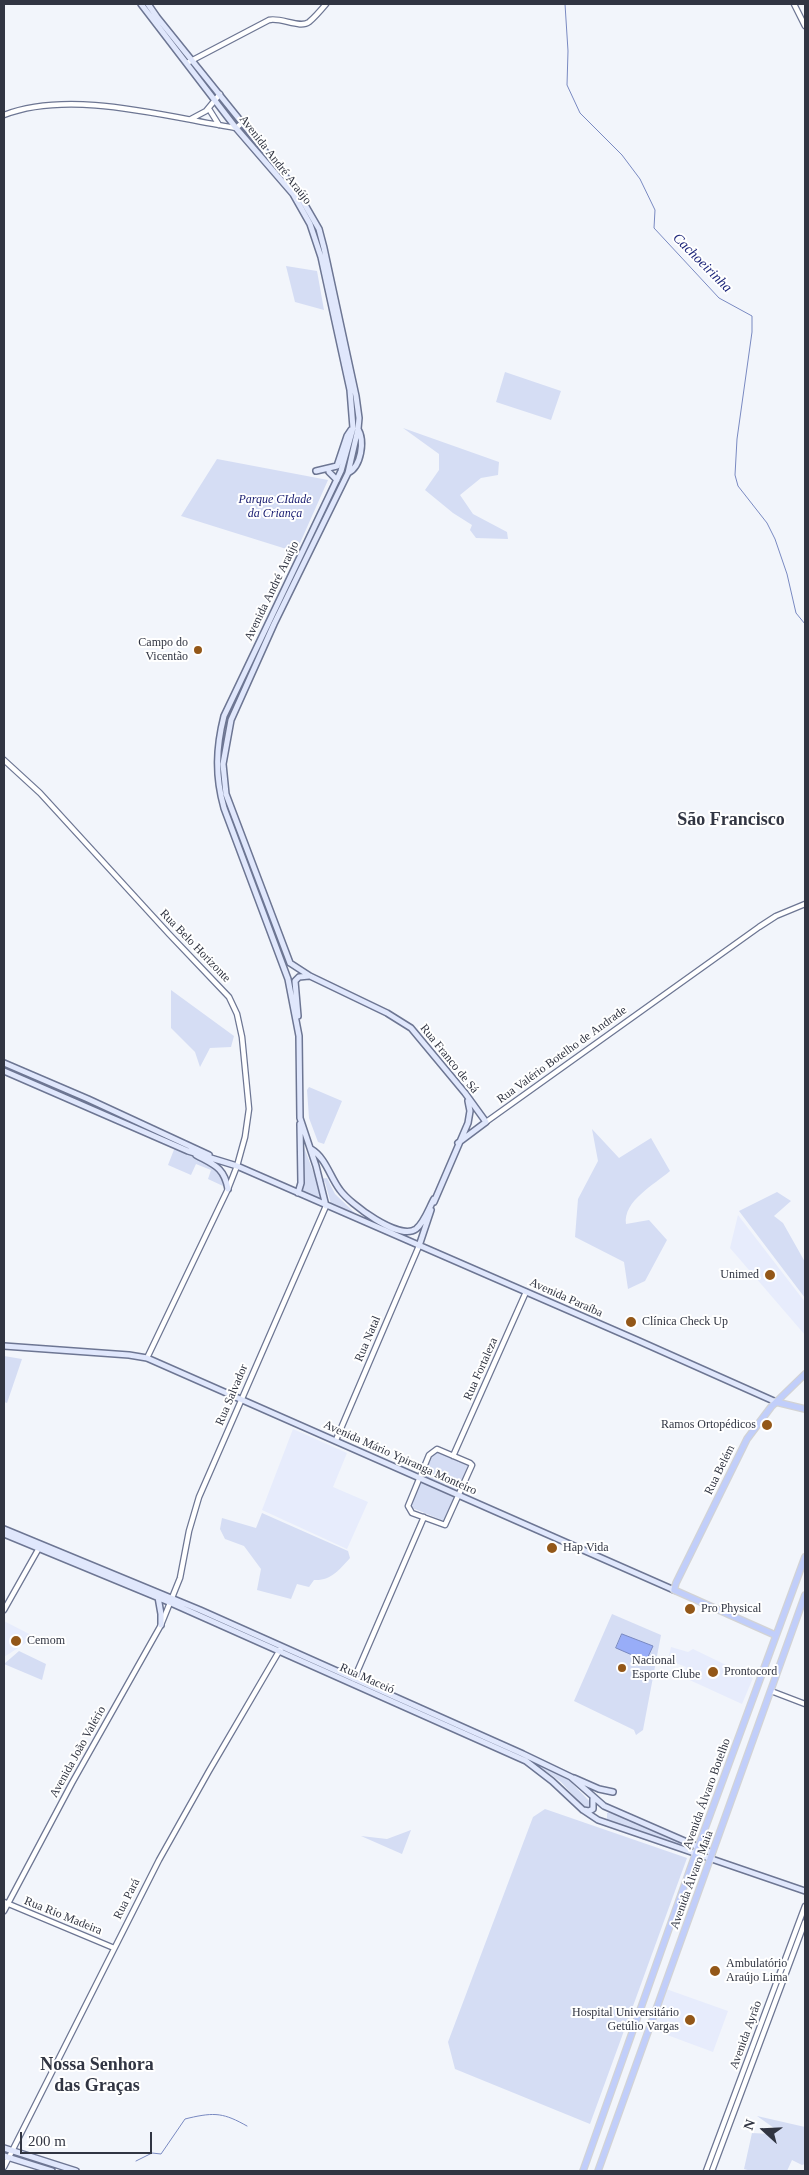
<!DOCTYPE html>
<meta charset="utf-8">
<style>
body{margin:0}
#map{position:relative;width:809px;height:2175px;overflow:hidden;background:#f2f5fb;font-family:Georgia,serif}
canvas{display:block}
.frame{position:absolute;inset:0;border:5px solid #313542;pointer-events:none}
.north{position:absolute;left:739px;top:2105px;width:50px;height:50px;-webkit-text-stroke:4px #fff;paint-order:stroke;rotate:290deg;font-size:14px;font-weight:700;line-height:20px;text-align:center;color:#313542}
.north::after{content:'';display:block;margin:auto;width:18px;height:22px;background:#313542;clip-path:polygon(50% 0,100% 100%,50% 72%,0 100%)}
.scale{position:absolute;left:20px;top:2132px;width:132px;height:22px;box-sizing:border-box;border:2px solid #313542;border-top:0;padding-left:6px;font-size:15px;line-height:18px;white-space:nowrap;color:#313542;-webkit-text-stroke:4px #fff;paint-order:stroke}
</style>
<div id="map">
<canvas width="809" height="2175"></canvas>
<div class="frame"></div>
<div class="north">N</div>
<div class="scale">200 m</div>
</div>
<script>
const ctx = document.querySelector('canvas').getContext('2d');
ctx.lineJoin = 'round';
function fillPath(path, color) { ctx.fillStyle = color; ctx.fill(path, 'evenodd'); }
function strokePath(path, color, width, dash) { ctx.strokeStyle = color; ctx.lineWidth = width; ctx.lineCap = dash ? 'butt' : 'round'; ctx.setLineDash(dash || []); ctx.stroke(path); }
function drawText(font, color, halo, rows, align = 'center') {
  ctx.font = font + ' Georgia,serif'; ctx.lineWidth = 4; ctx.setLineDash([]); ctx.textBaseline = 'middle'; ctx.strokeStyle = halo; ctx.fillStyle = color; for (const [text, x, y, turn = 0] of rows) {
    ctx.save(); ctx.translate(x, y); ctx.rotate((+turn || 0) * Math.PI / 180); ctx.textAlign = isNaN(turn) ? turn : align; if (halo) ctx.strokeText(text, 0, 0); ctx.fillText(text, 0, 0); ctx.restore();
  }
}
const built = new Path2D(`
 M738 1215 805 1302V1335L730 1248Z
 M293 1429 347 1453 333 1487 368 1502 347 1549 262 1510Z
 M4 1621 35 1637 4 1657Z
 M671 1647 688 1652 693 1649 753 1678 742 1704 683 1677 686 1667 668 1660Z
 M666 1989 728 2011 713 2052 651 2029Z`);
const green = new Path2D(`
 M286 266 317 271 324 310 295 302Z
 M505 372 561 391 551 420 496 402Z
 M403 428 499 462 498 475 481 478 460 495 473 514 507 532 508 539 476 538 470 530 472 525 453 513 425 490 439 470V454Z
 M217 459 328 480 296 552 181 516Z
 M171 990 234 1036 231 1047 210 1048 200 1067 195 1052 171 1028Z
 M309 1087 342 1101 324 1144 318 1142 309 1118 307 1090Z
 M592 1129 619 1158 651 1138 670 1171C654 1185 623 1201 626 1224L649 1220 667 1240 645 1281 628 1289 624 1262 575 1237 578 1199 598 1161Z
 M302 1142 316 1179 327 1178 335 1194 359 1217 331 1204 325 1182 317 1183 320 1196 319 1199 303 1193Z
 M175 1147 219 1169 226 1179 223 1186 208 1179 211 1170 196 1164 191 1175 168 1165Z
 M777 1192 791 1201 774 1216 783 1223 805 1262V1298L739 1211Z
 M4 1356 22 1359 7 1403 4 1402Z
 M434 1451 468 1465 444 1521 410 1507Z
 M262 1513 348 1551 350 1558C339 1570 331 1581 314 1580L309 1587 297 1584 291 1599 257 1590 261 1569 244 1546 225 1539 220 1529 222 1518 256 1528Z
 M612 1614 661 1635 643 1730 636 1735 634 1730 574 1701Z
 M19 1651 46 1664 42 1680 4 1664Z
 M529 1759 569 1780 591 1803 590 1808 584 1807 561 1782Z
 M545 1809 687 1858 590 2124 455 2069 448 2042 533 1817Z
 M610 1812 695 1848V1850L607 1820V1813Z
 M411 1830 402 1854 361 1836 387 1839Z
 M757 2116 805 2127V2164L802 2165 792 2160 787 2171H751L744 2169 752 2133 771 2134 774 2128Z`);
const water = new Path2D(`
 M622 1634 653 1646 646 1661 616 1648Z`);
const stream = new Path2D(`
 M565 4 568 51 567 85 580 113 622 155 640 179 655 210 654 228 719 298 752 316V332L737 439 735 475 738 486 767 523 775 539 787 574 796 613 805 624
 M136 2161 152 2153 161 2154 185 2119 189 2118C215 2112 224 2113 247 2126`);
const tertiary = new Path2D(`
 M794 4 805 26
 M187 63 269 20C281 17 300 29 309 22 315 17 321 10 326 4
 M209 109 219 125
 M4 115C71 89 167 117 236 128L242 123
 M191 119 206 111 220 94
 M4 760 40 793 169 934 229 997 237 1014 242 1037 249 1109 245 1137 237 1166 228 1189 147 1358
 M486 1122 759 927 776 916 805 904
 M336 1440 419 1246
 M437 1449 470 1463 472 1465 445 1525 412 1513 408 1506 429 1455Z
 M453 1456 526 1292
 M4 1610 39 1548
 M354 1679 424 1517
 M771 1691 805 1704
 M4 1902 114 1948
 M4 1911 72 1783 161 1625 180 1578 189 1531 199 1497 326 1206
 M4 2167 159 1860 209 1771 281 1648
 M706 2171 805 1906
 M712 2171 805 1922`);
const secondary = new Path2D(`
 M141 4 236 128 293 194 310 224 321 257 350 390 353 428 341 471 224 716C216 748 215 776 224 808L288 979 299 1036 300 1118 316 1166 326 1206
 M148 4 157 17 297 191 319 229 324 248 356 396 359 418 358 429 348 473 274 624 231 720 223 764 226 794 290 963 310 976 387 1013 411 1028 465 1093 486 1122 458 1143
 M337 466 347 436 351 430
 M316 471 337 466
 M329 472 337 480
 M348 473C361 467 365 441 358 429
 M298 1016 295 981 299 977 309 976
 M4 1063 88 1099 209 1155
 M4 1071 188 1151 237 1166 639 1341 776 1402
 M311 1149C326 1158 330 1177 340 1190 350 1204 399 1241 416 1229 424 1223 429 1208 434 1199
 M196 1155C214 1165 224 1167 228 1189
 M298 1193 301 1183 300 1124
 M434 1202 468 1123 470 1111 468 1101
 M419 1246 431 1210
 M4 1346 129 1355 147 1358 674 1590
 M4 1529 200 1610 523 1754 571 1777 604 1806 712 1853
 M4 1534 171 1603 526 1761 552 1781 583 1810 598 1820 805 1891
 M158 1597 161 1614V1625
 M574 1778 599 1789 613 1792
 M583 1810 589 1811 593 1809V1799
 M4 2148 76 2171
 M4 2156 52 2171`);
const primary = new Path2D(`
 M776 1402 805 1409
 M775 1635 674 1590 676 1583 747 1439 771 1407 805 1374
 M583 2171 693 1861 805 1557
 M598 2171 805 1595`);
const markers = [
 [198,650,5,"#935718"],
 [770,1275,6,"#935718"],
 [631,1322,6,"#935718"],
 [767,1425,6,"#935718"],
 [552,1548,6,"#935718"],
 [690,1609,6,"#935718"],
 [16,1641,6,"#935718"],
 [622,1668,5,"#935718"],
 [713,1672,6,"#935718"],
 [715,1971,6,"#935718"],
 [690,2020,6,"#935718"]
];
const streetNames = [
 ["Avenida André Araújo",275,160,52],
 ["Avenida André Araújo",272,591,-64],
 ["Rua Belo Horizonte",195,946,46],
 ["Rua Valério Botelho de Andrade",562,1055,-36],
 ["Rua Franco de Sá",449,1059,51],
 ["Avenida Paraíba",566,1298,24],
 ["Rua Natal",368,1339,-67],
 ["Rua Fortaleza",481,1369,-66],
 ["Rua Salvador",232,1395,-67],
 ["Avenida Mário Ypiranga Monteiro",400,1458,24],
 ["Rua Belém",720,1470,-64],
 ["Rua Maceió",367,1679,24],
 ["Avenida João Valério",78,1752,-61],
 ["Avenida Álvaro Botelho",707,1794,-70],
 ["Avenida Álvaro Maia",692,1880,-70],
 ["Rua Pará",127,1899,-63],
 ["Rua Rio Madeira",63,1916,22],
 ["Avenida Ayrão",746,2035,-70]
];
const parkNames = [
 ["Parque CIdade",275,500],
 ["da Criança",275,514]
];
const poiNames = [
 ["Campo do",188,643,"right"],
 ["Vicentão",188,657,"right"],
 ["Unimed",759,1275,"right"],
 ["Clínica Check Up",642,1322],
 ["Ramos Ortopédicos",756,1425,"right"],
 ["Hap Vida",563,1548],
 ["Pro Physical",701,1609],
 ["Cemom",27,1641],
 ["Nacional",632,1661],
 ["Esporte Clube",632,1675],
 ["Prontocord",724,1672],
 ["Ambulatório",726,1964],
 ["Araújo Lima",726,1978],
 ["Hospital Universitário",679,2013,"right"],
 ["Getúlio Vargas",679,2027,"right"]
];
const waterNames = [
 ["Cachoeirinha",702,263,45]
];
const districtNames = [
 ["São Francisco",731,820],
 ["Nossa Senhora",97,2065],
 ["das Graças",97,2086]
];
fillPath(built, '#e7ecfc');
fillPath(green, '#d5ddf4');
fillPath(water, '#98adf8');
strokePath(water, '#7989c1', 1);
strokePath(stream, '#7989c1', 1);
strokePath(tertiary, '#6d7693', 7);
strokePath(secondary, '#6d7693', 8);
strokePath(primary, '#d2d3d5', 8);
strokePath(tertiary, '#fff', 4.5);
strokePath(secondary, '#e0e7fc', 5);
strokePath(primary, '#c1cefa', 5.5);
for (const [x, y, r, color] of markers) { const dot = new Path2D(); dot.arc(x, y, r, 0, 2 * Math.PI); ctx.fillStyle = color; ctx.fill(dot); strokePath(dot, '#fff', 2); }
drawText('12px', '#313542', '#fff', streetNames);
drawText('italic 12px', '#171c70', '#fff', parkNames);
drawText('12px', '#313542', '#fff', poiNames, 'left');
drawText('italic 14px', '#1e277a', '#fff', waterNames);
drawText('bold 18px', '#313542', '#fff', districtNames);
</script>
